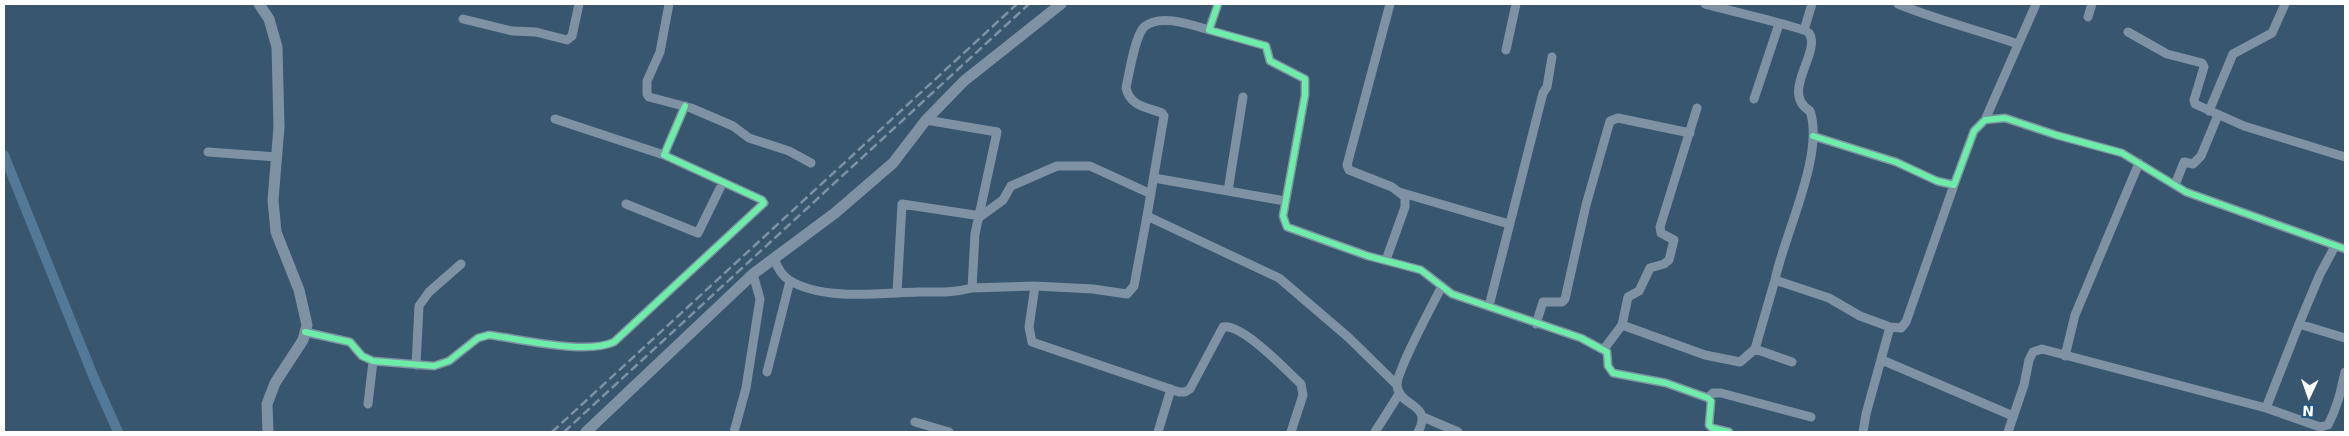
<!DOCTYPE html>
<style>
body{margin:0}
#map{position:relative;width:2349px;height:436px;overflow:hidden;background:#38566e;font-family:"DejaVu Sans",sans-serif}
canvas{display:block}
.frame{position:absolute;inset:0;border:5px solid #fff;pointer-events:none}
.north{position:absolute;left:2284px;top:371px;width:50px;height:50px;-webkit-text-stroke:4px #225984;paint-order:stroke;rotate:183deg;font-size:14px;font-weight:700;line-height:20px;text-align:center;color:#fff}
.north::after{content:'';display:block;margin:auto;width:18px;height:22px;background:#fff;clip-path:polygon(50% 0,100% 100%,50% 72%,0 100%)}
</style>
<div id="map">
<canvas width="2349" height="436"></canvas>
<div class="frame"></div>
<div class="north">N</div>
</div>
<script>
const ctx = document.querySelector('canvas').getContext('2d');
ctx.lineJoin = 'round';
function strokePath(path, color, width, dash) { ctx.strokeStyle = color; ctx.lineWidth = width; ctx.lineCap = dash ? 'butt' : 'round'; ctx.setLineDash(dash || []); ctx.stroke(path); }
const canal = new Path2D(`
 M4 155 94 378 118 432`);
const minor = new Path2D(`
 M669 4 660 52 647 81V94L649 97 691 108 733 126 749 138 789 151 811 163
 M1218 4 1209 30 1266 46 1270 61 1305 79V95L1283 216 1287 227 1368 256 1421 270 1452 294 1581 338 1607 352 1608 366 1613 373 1666 383 1708 398 1711 401 1709 425 1712 428 1729 432
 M1705 4C1718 8 1805 28 1809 33 1822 52 1779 93 1810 111 1825 154 1784 235 1775 280L1829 298 1860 316 1890 327 1866 414 1863 432
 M1898 4C1937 20 1978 30 2018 44
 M2088 17 2092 4
 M463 19 512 31 536 32 567 40 572 36 579 4
 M1209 30C1192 25 1160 13 1144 27 1135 36 1129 74 1126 88 1130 106 1146 107 1162 113L1164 116 1147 216 1279 278 1348 337 1397 385
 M1804 30 1812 4
 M2128 32 2167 54 2202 63 2204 67 2194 100 2195 104 2244 126 2345 157
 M1506 50 1516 4
 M1754 99 1779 24
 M2209 111 2233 54 2272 33 2285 4
 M555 119 664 155
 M926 120 997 132 975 234 972 288 1035 286 1093 289 1127 294 1134 286 1147 216
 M1985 120 2036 4
 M1813 136 1896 162 1937 181 1954 185 1974 131 1985 120 2005 118 2056 135 2122 153 2186 192 2345 249
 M208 152 277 157
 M1154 178 1285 201
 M2175 185 2184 162 2193 164 2201 156 2218 115
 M1228 191 1243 97
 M1399 192 1509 224
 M626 204 698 233 723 182
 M774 258C777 267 781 275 789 280 822 301 880 293 918 292 937 292 953 293 972 288
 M1386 260 1405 207V197L1392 187 1349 170 1347 165 1390 4
 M1035 286 1029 327 1032 342 1179 392H1185L1190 389 1223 327C1242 323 1287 371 1301 384L1303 395 1291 432
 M897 293 902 204 981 216 1003 200 1011 186 1057 166H1090L1151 194
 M1489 306 1543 93 1547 87 1552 57
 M1536 324 1543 302H1562L1565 299 1586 205 1610 121 1618 118 1690 133
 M2299 324 2320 274 2335 246
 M1622 325 1705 355 1740 362 1755 349 1775 280
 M1890 327 1901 328 1906 322 1954 185
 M305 332 350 342 362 356 373 361 434 366 449 361 478 338 489 335C521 339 586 355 614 342L764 203 762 200 664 155 685 106
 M1604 349 1622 325 1628 297 1639 291 1650 268 1664 264 1669 260 1674 240 1661 233 1660 227 1697 108
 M1755 349 1792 362
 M2065 356 2075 315 2139 163
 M1882 360 2013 416
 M416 365 419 306 429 292 461 264
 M767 372 790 281
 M1708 398 1713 393H1721L1811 417
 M368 404 373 361
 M2266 408 2299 324 2345 338
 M1423 417 1458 432
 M915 422 949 432
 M734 432 746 388 760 299 753 274
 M1158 432 1171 389
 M1375 432 1399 394
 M1418 432C1434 403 1398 407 1397 385 1397 370 1433 304 1442 286
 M2008 432 2024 385 2029 360 2033 352 2042 349 2266 408 2320 427 2328 425C2337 408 2341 391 2345 372`);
const tertiary = new Path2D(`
 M259 4 269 19 277 47 279 127 273 200 276 232 299 290 307 325 303 340 275 383 267 404 268 432
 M586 432 753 274 835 213 893 163 926 120 964 81 1061 4`);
const rail = new Path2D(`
 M552 432 1017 4
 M564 432 1029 4`);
const cycleway = new Path2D(`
 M1218 4 1209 30 1266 46 1270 61 1305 79V95L1283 216 1287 227 1368 256 1421 270 1452 294 1581 338 1607 352 1608 366 1613 373 1666 383 1708 398 1711 401 1709 425 1712 428 1729 432
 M1813 136 1896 162 1937 181 1954 185 1974 131 1985 120 2005 118 2056 135 2122 153 2186 192 2345 249
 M305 332 350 342 362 356 373 361 434 366 449 361 478 338 489 335C521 339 586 355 614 342L764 203 762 200 664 155 685 106`);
strokePath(canal, '#537997', 10);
strokePath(minor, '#7e92a4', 9);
strokePath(tertiary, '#7e92a4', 11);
strokePath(rail, '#7f92a4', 2.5, [9, 4]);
strokePath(cycleway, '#6deda7', 6);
</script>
